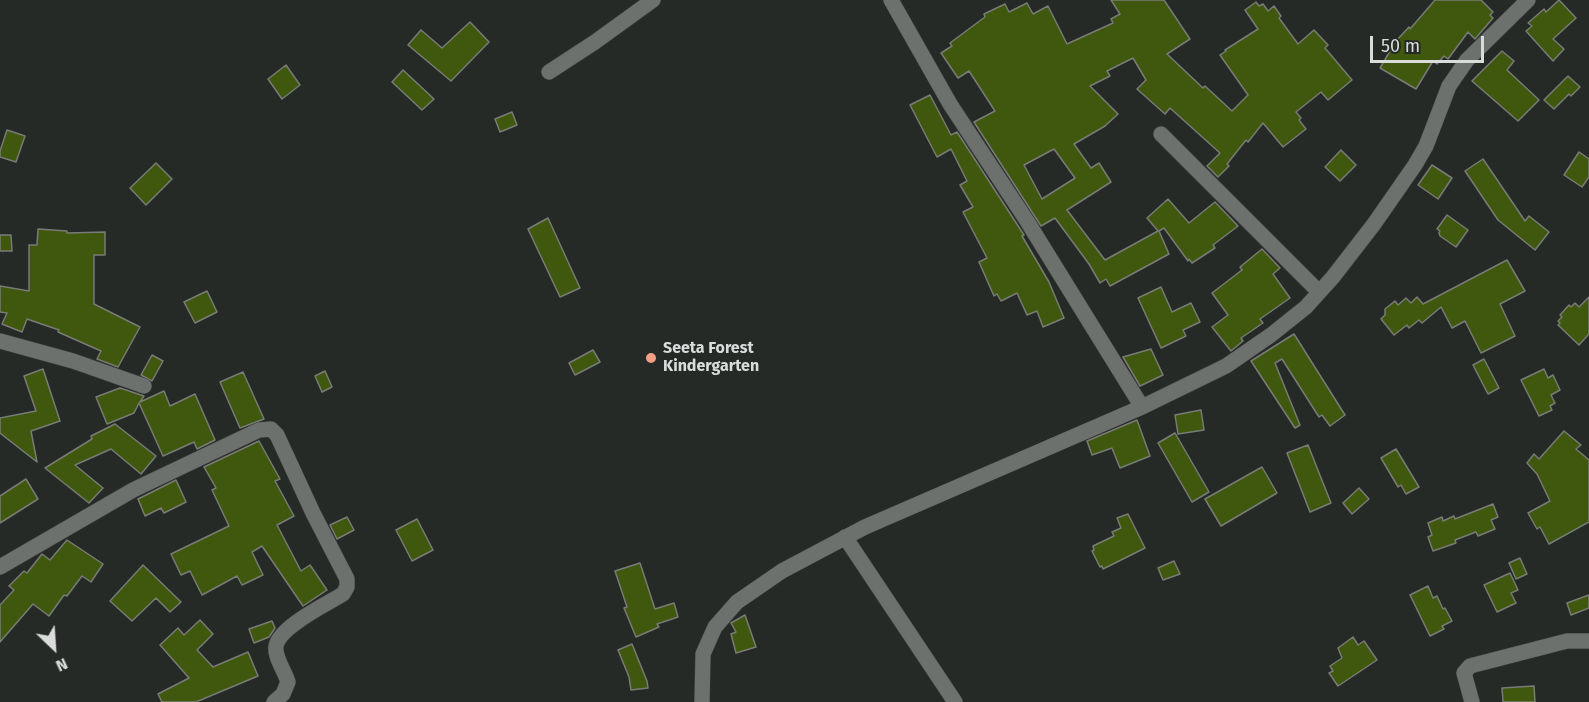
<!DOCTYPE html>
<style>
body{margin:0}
#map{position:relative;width:1589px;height:702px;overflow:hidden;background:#262a27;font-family:"Fira Sans",sans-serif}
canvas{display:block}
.north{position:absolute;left:24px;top:618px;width:60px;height:60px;-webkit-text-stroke:4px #262a27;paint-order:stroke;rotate:155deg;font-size:16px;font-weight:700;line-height:24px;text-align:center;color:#d9dcda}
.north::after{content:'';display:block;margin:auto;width:21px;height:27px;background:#d9dcda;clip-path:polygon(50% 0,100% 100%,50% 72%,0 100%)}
.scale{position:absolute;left:1370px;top:36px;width:114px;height:27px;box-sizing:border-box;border:3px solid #d9dcda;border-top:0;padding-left:8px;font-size:18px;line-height:21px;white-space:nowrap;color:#d9dcda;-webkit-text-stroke:4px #262a27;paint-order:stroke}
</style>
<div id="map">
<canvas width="1589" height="702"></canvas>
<div class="north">N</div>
<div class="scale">50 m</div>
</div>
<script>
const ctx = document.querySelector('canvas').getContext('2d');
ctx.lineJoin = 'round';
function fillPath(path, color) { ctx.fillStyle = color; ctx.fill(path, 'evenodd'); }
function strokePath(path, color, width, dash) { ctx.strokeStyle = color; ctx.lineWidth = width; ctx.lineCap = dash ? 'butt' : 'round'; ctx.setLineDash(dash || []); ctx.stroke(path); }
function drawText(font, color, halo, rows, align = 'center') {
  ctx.font = font + ' "Fira Sans",sans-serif'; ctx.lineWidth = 4.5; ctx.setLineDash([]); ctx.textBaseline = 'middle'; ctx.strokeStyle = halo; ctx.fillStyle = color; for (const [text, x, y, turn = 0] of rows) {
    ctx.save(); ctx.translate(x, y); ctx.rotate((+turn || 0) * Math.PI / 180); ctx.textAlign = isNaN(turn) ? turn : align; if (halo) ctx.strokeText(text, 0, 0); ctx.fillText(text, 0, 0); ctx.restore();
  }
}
const building = new Path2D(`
 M1111 0H1164L1190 39 1167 54 1203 88 1205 86 1232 111 1248 95 1220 55 1226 51 1225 50 1258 29 1245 10 1256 2 1259 6 1263 4 1268 11 1274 6 1281 16 1279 18 1298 44 1314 30 1328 45 1325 48 1352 80 1328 100 1321 92 1296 112 1301 118 1299 120 1306 129 1283 147 1263 123 1248 142 1246 140 1227 164 1229 166 1218 177 1207 166 1220 153 1170 108 1165 114 1137 89 1146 80 1133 58 1107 71 1110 76 1090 86 1118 114 1105 126 1074 144 1091 168 1099 163 1111 182 1067 210 1105 260 1158 231 1147 218 1168 199 1189 223 1215 202 1238 226 1213 245 1215 248 1192 263 1189 259 1188 261 1164 228 1159 231 1169 254 1110 286 1106 279 1100 283 1089 264 1055 218 1041 226 974 122 995 111 969 71 958 78 941 53 952 46 950 43 985 17 984 14 1005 4 1009 12 1027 3 1033 14 1048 6 1067 44 1113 23 1111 19 1120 14ZM1054 149 1075 178 1042 199 1024 165Z
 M1435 0H1481L1493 12 1490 15 1493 18 1475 39 1468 32 1448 59 1444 56 1437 64 1433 61 1416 89 1380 68 1396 41 1409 27 1410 29Z
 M1559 0 1576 18 1553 39 1564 49 1553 61 1526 31 1532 26 1528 23 1544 9 1546 12Z
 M470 22 489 42 451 81 408 45 421 30 442 48Z
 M1502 51 1514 61 1507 70 1539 100 1518 121 1472 81Z
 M286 65 300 85 282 99 268 79Z
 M403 70 434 99 422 110 392 82Z
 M1568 76 1580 87 1571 96 1569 94 1554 109 1544 100Z
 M930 95 951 135 957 132 1024 235 1022 236 1049 282 1064 318 1043 327 1037 311 1027 315 1017 293 1001 301 997 294 994 296 979 262 987 258 963 212 973 207 960 185 967 181 951 149 937 157 910 105Z
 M512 112 517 125 500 132 495 119Z
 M7 130 25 136 16 162 0 157V151Z
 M1341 150 1356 165 1340 181 1325 167Z
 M1579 152 1589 159V177L1582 187 1564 175Z
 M1483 159 1525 221 1529 216 1549 232 1535 250 1498 220 1465 171Z
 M156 163 172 179 146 205 130 188Z
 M1432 165 1452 178 1438 199 1418 185Z
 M1447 215 1468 230 1456 247 1440 236 1439 233 1440 231 1437 229Z
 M548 218 580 288 560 297 528 229Z
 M38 229 67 231V233L105 232V255H94V304L140 327 118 367 97 359 101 351 58 332 59 330 27 319 22 332 2 324 7 313 0 312V286L29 291V245H37Z
 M0 235H11L12 251H0Z
 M1262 249 1280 268 1273 274 1290 298 1260 319 1263 323 1241 338 1243 341 1231 351 1212 327 1228 315 1212 293 1242 270 1240 267Z
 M1507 260 1525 291 1500 304 1515 336 1481 353 1465 321 1452 328 1441 307 1422 323 1419 320 1409 328 1407 325 1394 335 1381 319 1385 315V309L1395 301 1398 305 1406 298 1411 303 1417 297 1423 304Z
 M1161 287 1172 312 1191 303 1200 322 1183 330 1186 336 1161 348 1138 298Z
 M207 291 217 312 195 323 184 302Z
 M1589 297V334L1579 345 1558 325 1560 323 1558 321 1562 317 1560 315 1569 305 1571 307 1575 303 1579 307Z
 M1294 334 1345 415 1330 426 1322 415 1319 417 1282 359 1275 363 1300 425 1295 428 1251 361Z
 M1151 349 1163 375 1140 386 1123 357Z
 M593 350 600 362 575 375 569 363Z
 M152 355 163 361 152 381 141 375Z
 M1484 359 1499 388 1488 394 1473 365Z
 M43 369 60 421 31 431 37 462 0 433V418L36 411 24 376Z
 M1544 369 1548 378 1553 375 1560 390 1551 395 1555 403 1550 406 1552 410 1539 416 1521 380Z
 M325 371 332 387 322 392 315 376Z
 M243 372 264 419 240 428 220 382Z
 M120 388 144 396 140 402 164 391 170 406 195 394 215 440 197 449 194 442 163 456 139 403 134 413 107 424 96 397Z
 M1201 410 1204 430 1178 434 1175 415Z
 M1137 420 1150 456 1120 468 1112 448 1092 455 1087 441Z
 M115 424 156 456 141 474 111 449 75 465 103 488 89 503 45 468 92 439 91 436Z
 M1564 431 1581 445 1576 449 1589 460V522L1549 544 1540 527 1537 529 1528 513 1550 501 1537 474 1527 463 1534 454 1539 459Z
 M1175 433 1209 492 1192 502 1158 443Z
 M259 441 280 479 275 481 294 516 277 525 301 571 310 565 327 590 303 606 262 546 252 552 263 575 242 585 237 576 202 595 190 571 181 575 171 554 229 526 212 490 216 488 204 467Z
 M1308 445 1331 503 1310 512 1287 453Z
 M1396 449 1419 487 1406 494 1401 485 1398 487 1381 458Z
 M1262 467 1277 493 1221 526 1205 499Z
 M26 479 38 499 0 523V496Z
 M176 480 186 502 164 513 161 508 145 516 138 499Z
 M1359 488 1369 499 1352 514 1343 503Z
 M1493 504 1498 517 1491 520 1495 529 1478 536 1476 532 1455 540 1456 543 1433 551 1428 537 1432 535 1428 523 1442 517 1443 521 1454 516 1455 519Z
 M1128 514 1145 548 1103 569 1102 566 1100 567 1092 551 1094 550 1093 546 1114 536 1112 532 1121 528 1117 518Z
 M347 517 354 530 337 539 330 525Z
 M417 519 433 550 412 561 396 530Z
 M67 540 103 564 91 582 82 576 67 596 64 595 49 616 33 604 0 642V605L14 590 9 586 24 571 27 573 42 554 50 560Z
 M1520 558 1527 574 1516 579 1509 563Z
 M1174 561 1180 574 1163 580 1158 568Z
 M640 563 655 609 674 603 678 617 657 624 659 627 636 637 624 608 627 607 615 571Z
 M143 565 181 602 170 612 156 598 132 621 110 601Z
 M1510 573 1518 590 1511 593 1516 603 1497 612 1484 585Z
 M1428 586 1433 598 1437 596 1443 609 1445 608 1452 621 1442 626 1444 629 1430 636 1410 595Z
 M1589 595V608L1571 615 1567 603Z
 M745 615 756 647 736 653 731 634 736 632 731 623Z
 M200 620 213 634 197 650 213 667 248 652 258 676 196 702H162L158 694 189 678 160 645 178 628 184 635Z
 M272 621 275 628 269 637 254 643 249 629Z
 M1353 637 1358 645 1364 641 1377 660 1338 686 1329 673 1333 671 1330 666 1342 658 1338 648Z
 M632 644 647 681 648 688 631 690 629 677 618 650Z
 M1534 686 1535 702H1503L1502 688Z`);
const minor = new Path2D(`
 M891 0 950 104 1027 221 1142 407
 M549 72 595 42 653 0
 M1161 134 1319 292
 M0 341 73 361 144 386
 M845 537 955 702
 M0 567 133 490 259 430 271 429 277 435 313 513 347 579V587L343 594C327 604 279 627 276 646 274 657 285 671 288 682L283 694 274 702
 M702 702 703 654 715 627 737 602 782 571 865 527 1142 407 1226 366 1271 335 1306 307 1333 277 1374 224 1415 165 1426 146 1449 86 1467 60 1528 0
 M1472 702 1464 673 1470 666 1567 641H1589`);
const markers = [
 [651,358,6,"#f39f85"]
];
const poiNames = [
 ["Seeta Forest",663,349],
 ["Kindergarten",663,367]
];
fillPath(building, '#3f580d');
strokePath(building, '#787b76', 1.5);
strokePath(minor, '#444745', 16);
strokePath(minor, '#6c716d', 15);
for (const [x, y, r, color] of markers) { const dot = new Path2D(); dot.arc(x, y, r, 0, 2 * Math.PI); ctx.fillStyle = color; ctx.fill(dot); strokePath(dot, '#262a27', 2); }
drawText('bold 16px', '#d9dcda', '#262a27', poiNames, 'left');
</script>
